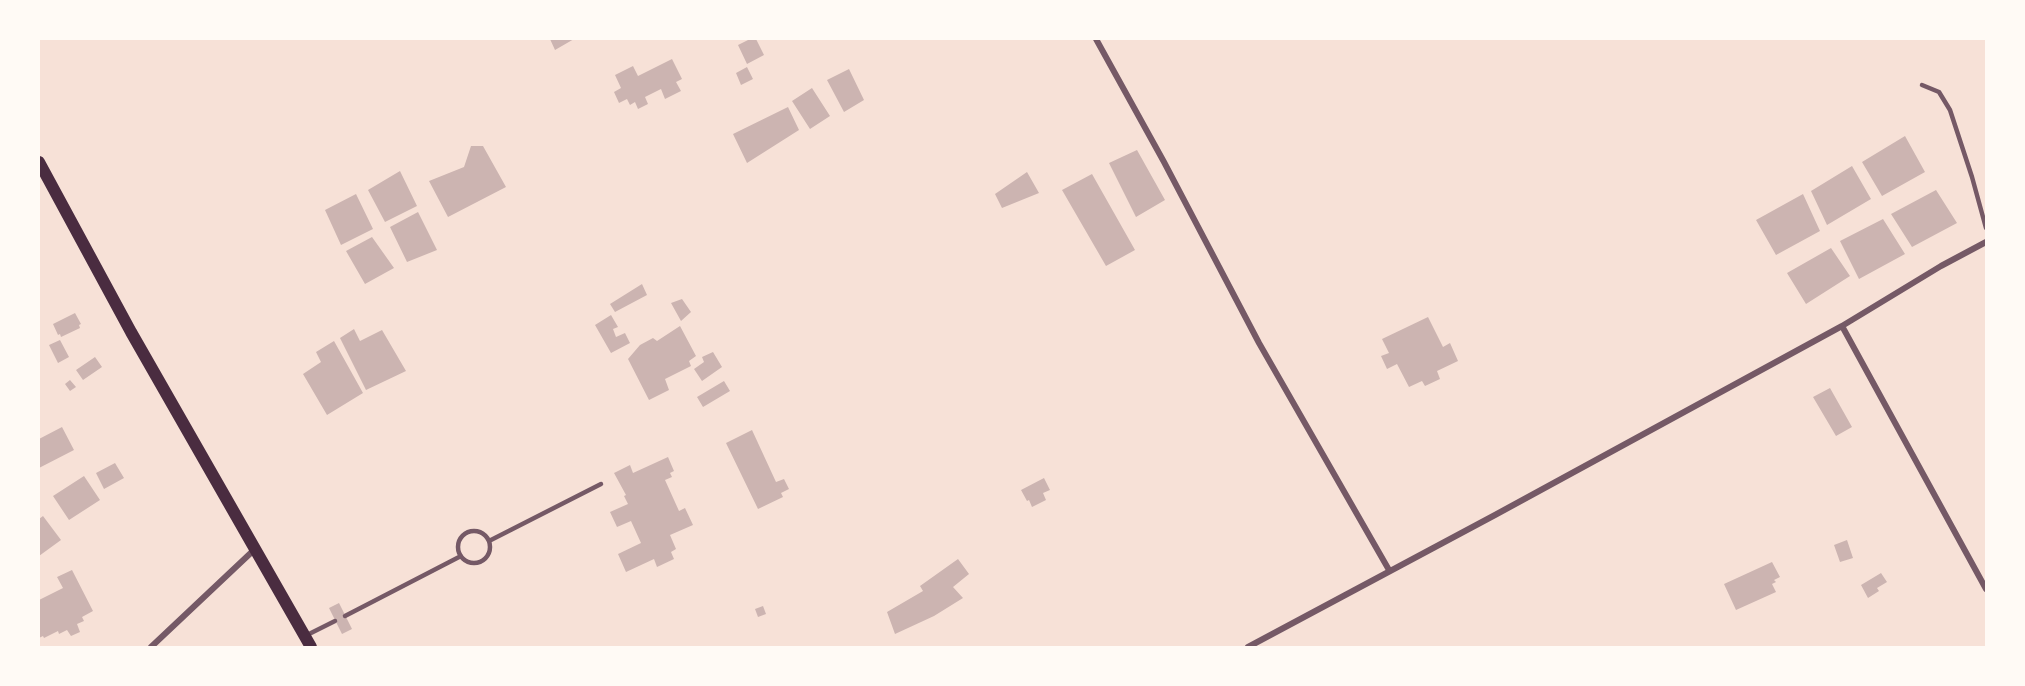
<!DOCTYPE html>
<style>
body{margin:0}
#map{position:relative;width:2025px;height:686px;overflow:hidden;background:#f7e1d7;font-family:Manrope,sans-serif}
canvas{display:block}
.frame{position:absolute;inset:0;border:40px solid #fffaf5;pointer-events:none}
</style>
<div id="map">
<canvas width="2025" height="686"></canvas>
<div class="frame"></div>
</div>
<script>
const ctx = document.querySelector('canvas').getContext('2d');
ctx.lineJoin = 'round';
function fillPath(path, color) { ctx.fillStyle = color; ctx.fill(path, 'evenodd'); }
function strokePath(path, color, width, dash) { ctx.strokeStyle = color; ctx.lineWidth = width; ctx.lineCap = dash ? 'butt' : 'round'; ctx.setLineDash(dash || []); ctx.stroke(path); }
const building = new Path2D(`
 M550 39H574L555 50Z
 M750 39H756L764 55 747 64 738 45Z
 M672 59 682 79 676 82 681 91 665 99 661 89 645 97 648 104 638 109 635 102 630 105 627 99 619 103 614 92 621 88 615 75 633 66 638 76Z
 M747 67 753 79 741 85 736 73Z
 M849 69 864 100 844 112 827 80Z
 M812 88 830 116 810 129 792 101Z
 M788 107 799 130 747 163 733 134Z
 M1905 136 1925 172 1882 196 1862 162Z
 M471 146H483L506 187 448 217 429 181 464 167Z
 M1137 150 1165 200 1136 217 1109 163Z
 M1852 166 1871 199 1827 225 1811 191Z
 M400 171 417 206 385 222 368 190Z
 M1027 172 1039 193 1002 208 995 194Z
 M1092 174 1135 250 1106 266 1062 190Z
 M1936 190 1957 223 1912 247 1891 214Z
 M356 194 373 229 341 245 325 210Z
 M1803 194 1820 231 1776 255 1756 220Z
 M418 212 437 250 407 262 390 227Z
 M1883 219 1905 254 1859 279 1840 241Z
 M372 237 394 268 365 284 346 251Z
 M1831 248 1850 276 1806 304 1787 273Z
 M642 284 647 295 615 312 610 304Z
 M682 299 691 312 681 321 671 303Z
 M75 313 81 324 79 325 80 328 61 337 60 334 58 335 53 324Z
 M611 315 618 327 613 329 616 337 625 333 630 343 611 353 595 325Z
 M1428 317 1443 347 1450 343 1458 361 1437 371 1440 379 1425 386 1422 381 1409 387 1397 364 1387 369 1381 356 1389 353 1382 339Z
 M680 326 696 356 689 361 691 366 665 379 669 390 649 400 628 359 640 345 653 338 657 341Z
 M354 329 360 341 382 330 406 371 366 390 340 338Z
 M60 340 69 357 58 363 49 345Z
 M334 341 363 393 327 415 303 374 321 362 316 352Z
 M713 352 722 367 702 381 694 369 704 362 702 357Z
 M95 357 102 367 83 380 76 370Z
 M70 380 76 387 70 391 65 384Z
 M724 381 730 391 703 407 697 397Z
 M1830 388 1852 427 1836 436 1813 397Z
 M62 427 74 450 39 468V439Z
 M752 430 776 482 784 479 789 489 781 493 783 497 758 509 726 443Z
 M668 457 674 471 670 473 672 477 665 480 679 511 685 508 693 525 670 535 676 549 671 552 674 559 657 567 654 559 626 572 618 554 641 543 631 521 617 527 610 512 628 504 624 496 626 495 614 473 630 465 633 473Z
 M115 463 124 478 104 489 96 473Z
 M84 476 100 500 69 520 53 496Z
 M1044 478 1050 490 1043 493 1046 500 1032 507 1029 500 1027 501 1021 490Z
 M43 516 61 540 39 556V519Z
 M1847 540 1853 558 1840 562 1834 545Z
 M958 559 969 574 953 587 963 598 934 616 895 634 887 612 923 591 920 586Z
 M1772 562 1780 577 1774 580 1776 582 1772 584 1776 592 1736 610 1724 584Z
 M72 570 93 611 82 617 84 621 77 624 80 632 71 636 67 630 59 634 58 631 44 638 43 636 39 638V600L63 588 57 577Z
 M1881 573 1887 582 1877 588 1879 591 1868 598 1861 585Z
 M339 603 352 629 342 634 329 608Z
 M763 606 766 614 758 617 755 609Z`);
const service = new Path2D(`
 M1922 85 1939 92 1950 110 1972 177 1986 228
 M458 547a16 16 0 1 1 32 0a16 16 0 1 1-32 0Z
 M489 541 601 484
 M345 616 461 556
 M307 635 335 621`);
const minor = new Path2D(`
 M1096 39 1164 162 1259 343 1389 570
 M1842 326 1986 589
 M151 647 255 549
 M1248 647 1495 515 1842 326 1941 266 1986 242`);
const secondary = new Path2D(`
 M39 162 131 332 311 647`);
fillPath(building, '#ccb4b1');
strokePath(service, '#755966', 4.5);
strokePath(minor, '#755966', 6);
strokePath(secondary, '#4a2c40', 12);
</script>
